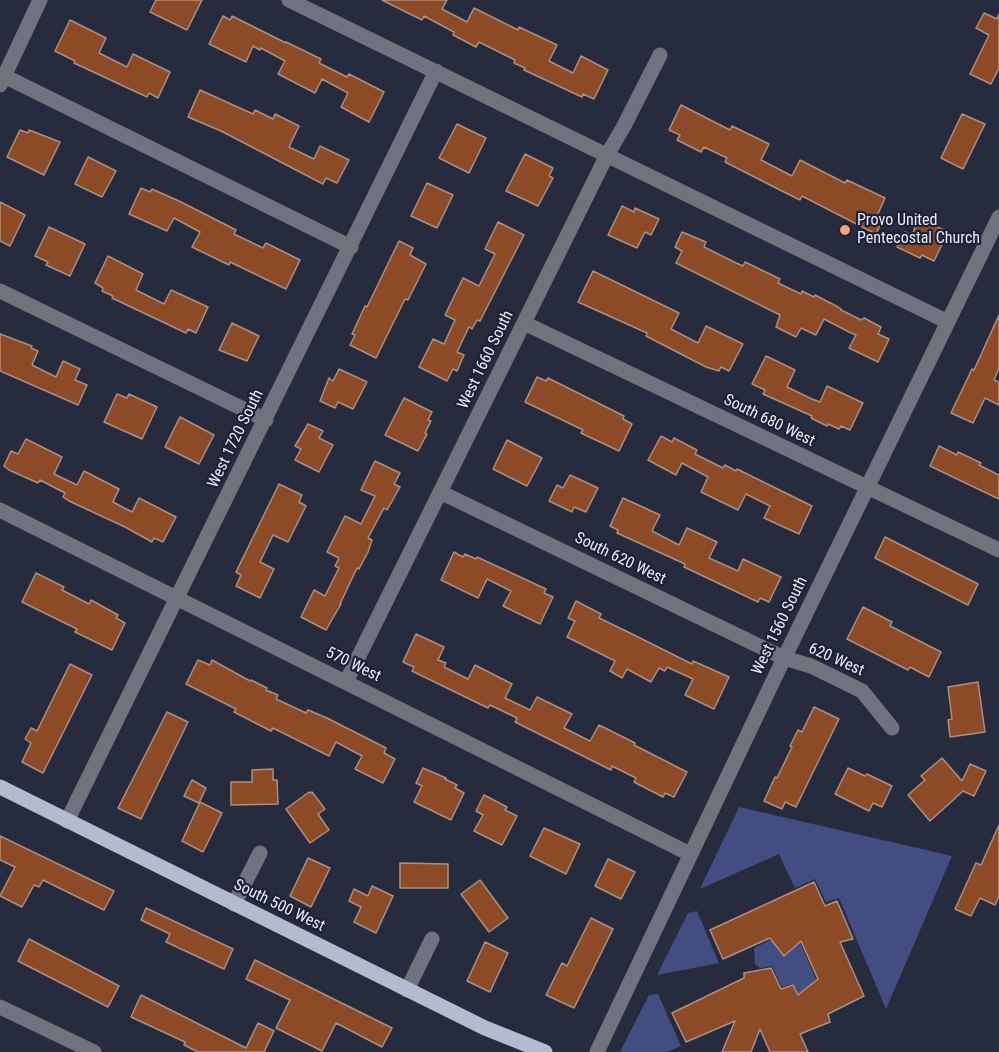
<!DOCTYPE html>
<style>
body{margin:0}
canvas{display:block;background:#262b3e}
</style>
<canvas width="999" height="1052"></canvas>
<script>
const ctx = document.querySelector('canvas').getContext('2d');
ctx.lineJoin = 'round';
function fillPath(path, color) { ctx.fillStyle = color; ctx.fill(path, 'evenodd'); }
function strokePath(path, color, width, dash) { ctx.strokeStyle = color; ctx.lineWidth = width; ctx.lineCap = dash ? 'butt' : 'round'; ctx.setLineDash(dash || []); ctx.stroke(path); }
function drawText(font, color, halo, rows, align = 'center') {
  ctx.font = font + ' "Roboto Condensed",sans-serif'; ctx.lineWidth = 4.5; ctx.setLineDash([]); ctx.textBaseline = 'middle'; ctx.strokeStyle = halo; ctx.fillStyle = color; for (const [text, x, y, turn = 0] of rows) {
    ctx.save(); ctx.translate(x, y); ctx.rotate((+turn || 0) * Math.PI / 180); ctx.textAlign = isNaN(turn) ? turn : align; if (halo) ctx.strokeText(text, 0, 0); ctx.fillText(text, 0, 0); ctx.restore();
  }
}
const green = new Path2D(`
 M739 807 952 856 886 1009 839 898 826 902 815 879 795 888 779 854 700 889Z
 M697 911 719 963 657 975 688 913Z
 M787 932 797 935 825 1000 806 1008 793 984 782 987 772 966 760 968 755 964 754 948Z
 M658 994 681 1046 667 1052H620L649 995Z`);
const building = new Path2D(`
 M156 0H202L187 30 150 12Z
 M382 0H447L442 9 467 22 474 8 518 30 519 27 557 45 549 61 573 73 581 56 608 70 594 99 583 94 582 97 524 70 525 68 514 63 515 60 479 42 476 47 453 35 454 32 424 16 422 20Z
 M984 13 997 19 999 14V68L991 84 970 74 989 35 976 28Z
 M223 16 230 20 232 16 286 43V42L321 59 319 63 347 77 349 74 384 92 369 122 341 107 348 93 322 79 315 93 278 74 285 61 261 48 260 50 253 46 246 62 209 44Z
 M70 20 106 38 99 53 127 67 133 54 170 72 158 98 149 93 147 97 74 63 75 61 55 51Z
 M200 90 253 114 255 110 273 119 275 114 299 126 289 147 314 159 320 146 349 160 337 183 326 178 323 184 221 131 188 117Z
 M681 105 730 130 732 126 769 144 761 160 792 176 800 160 845 183 847 180 885 198 877 216 883 219 876 234 802 196 800 200 778 189 725 162 727 158 704 147 701 152 677 140 680 135 669 130Z
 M962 114 985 124 963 169 941 158Z
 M457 124 486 138 469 173 439 158Z
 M20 130 28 133 29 130 60 142 44 175 7 157Z
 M525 154 553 168 549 176 553 178 538 206 506 191Z
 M88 157 116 171 102 197 75 184Z
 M427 183 453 195 437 228 411 216Z
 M141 188 150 192 152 189 181 202 236 230 234 234 263 248 266 243 300 260 286 289 230 262 229 265 192 247 200 232 174 218 167 231 129 214Z
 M0 202 25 215 10 246 0 241Z
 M622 206 634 212 635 208 659 219 651 235 645 232 637 248 608 235Z
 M919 218 948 232 934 261 922 255 920 258 897 247 905 232 912 235Z
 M498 222 524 235 480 321 477 320 472 329 469 327 457 352 464 355 457 371 453 369 447 381 419 367 433 339 444 344 455 320 445 315 463 278 479 286 495 254 485 249Z
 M49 227 85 244 70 276 46 265 48 262 35 256Z
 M682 232 706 242 704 247 734 262 743 266 745 262 780 279 778 283 801 294 802 291 814 297 815 295 838 307 841 309V310L861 320 864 318 881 327 878 334 889 339 878 362 849 348 856 335 849 332 824 319 816 335 801 328 796 337 776 327 780 315 676 263 682 251 675 247Z
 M399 241 413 248 410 255 426 264 408 300 405 299 376 358 350 345 355 335 352 334 365 306 367 307Z
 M108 256 143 274 136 290 164 304 171 290 208 307 196 333 188 329 186 333 112 298 113 296 102 291 103 288 95 283Z
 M593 271 679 313 671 329 698 343 706 326 743 344 729 371 721 367 719 371 706 367 646 336 647 333 578 302Z
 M999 315V368L994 380 999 382V405L985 398 973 423 951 413 972 369 974 370Z
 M232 323 259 336 247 361 219 350Z
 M0 334 32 346 31 348 38 351 32 365 56 377 63 361 80 369 75 380 87 385 78 405 0 371Z
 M766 356 795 370 787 387 812 399 820 402 827 386 863 403 850 430 841 426 839 429 828 424 827 426 811 418 812 416 763 394 765 390 752 384Z
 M339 369 367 382 353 409 338 402 335 408 320 401 329 378 333 381Z
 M537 377 546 381 548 378 624 416 623 419 632 424 619 451 581 433 583 430 525 402Z
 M117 394 127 398 129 394 157 407 142 439 104 422Z
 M404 398 432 412 428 420 431 421 425 433 427 434 418 451 385 435Z
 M180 417 214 435 199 464 165 447Z
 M308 424 323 431 319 438 333 445 319 472 295 460 301 449 295 446Z
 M661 436 672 442 674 438 697 450 695 454 723 468 725 465 736 471 737 469 812 506 799 534 764 518 770 506 746 494 738 510 701 492 708 477 682 463 676 475 648 460Z
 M26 439 62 457 54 474 77 485 84 471 119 489 113 502 132 512 139 498 176 517 163 542 154 538 152 542 125 527 69 501 63 497 65 493 40 480 38 483 9 470 4 466 11 451 18 454Z
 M507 440 542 458 527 486 493 469Z
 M939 446 957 455 958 452 981 463 979 465 999 475V499L930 466Z
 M375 461 400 473 394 484 400 487 387 510 384 508 368 538 372 540 368 552 359 569 357 568 340 604H341L326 630 301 617 314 590 325 596 339 568 335 566 339 558 327 552 345 516 361 524 375 496 361 490Z
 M570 475 598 488 586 512 574 507 572 512 549 501 557 485 563 488Z
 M279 484 302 495 299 502 306 506 288 542 273 535 260 562 274 569 260 598 236 586 241 575 236 572Z
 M623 498 660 515 652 531 679 545 687 528 717 542 709 558 738 571 743 559 781 577 769 602 760 598 758 602 684 567 685 564 617 533 618 530 610 526Z
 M885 537 978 584 968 605 875 558Z
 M454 552 463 557 465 554 476 559 477 557 546 589 544 593 553 597 540 624 503 606 511 591 487 579 478 598 441 580Z
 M36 573 64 587 62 590 89 604 91 600 118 615 116 618 125 623 112 650 75 632 77 629 22 602Z
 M576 601 601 614 599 618 630 633 692 664 693 661 729 677 714 709 685 695 693 679 667 667 665 671 659 668 651 682 627 669 622 678 610 671 615 661 567 637 575 621 568 618Z
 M863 607 892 622 890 626 941 652 929 677 910 667 908 670 847 639Z
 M416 634 444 647 438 660 446 663 444 667 468 679 475 665 512 684 505 698 530 710 537 697 572 714 564 728 590 741 599 725 635 743 634 745 687 772 674 797 665 793 663 797 634 782 636 778 612 766 611 770 515 722 517 718 490 705 488 708 412 671 414 667 403 662Z
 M198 660 210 665 212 660 250 681 251 680 267 688 266 690 278 695 276 699 306 713 308 710 327 718 386 748 384 753 395 759 383 783 355 769 362 756 336 742 329 756 273 728 271 731 234 712 236 709 186 684Z
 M70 664 92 675 43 773 22 762 31 743 25 739 31 728 37 731Z
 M978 682 985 732 950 737 948 720 952 719 948 687Z
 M814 707 839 719 796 807 785 802 782 809 764 801 775 777 777 778 792 747 790 746 798 730 802 732Z
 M167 712 188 722 141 819 118 808Z
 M942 758 962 781 970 764 986 771 974 796 963 791 930 821 908 795 925 780 921 776Z
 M423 768 446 778 445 779 457 785 455 788 464 793 451 820 414 802 422 786 416 783Z
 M848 768 865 776 867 774 892 786 882 807 873 803 869 811 835 794Z
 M273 769V780H277L278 804 231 805V782H252V770Z
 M192 780 206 788 199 803 184 796Z
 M309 792 310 793 312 792 325 809 318 814 329 830 310 843 286 809Z
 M484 795 507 807 505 810 517 816 502 845 474 831 483 815 476 811Z
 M200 802 222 813 203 852 182 841Z
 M999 825V896L995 905 980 898 971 916 955 909 976 863 981 865Z
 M544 828 580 844 566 874 530 856Z
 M0 836 114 891 104 910 43 880 39 887 34 885 22 907 0 896 15 867 0 860Z
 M308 858 330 868 311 907 290 896Z
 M608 859 635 872 621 899 595 886Z
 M400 863 448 864V888H400Z
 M480 880 508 918 489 932 461 894Z
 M814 882 825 906 837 901 853 939 840 942 864 996 828 1014 830 1022 800 1034 808 1052H770L760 1029 751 1052H722L735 1021 686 1042 672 1013 744 978V973L771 968 781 989 793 985 798 995 818 979 801 941 784 956 770 938 723 959 710 930Z
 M372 886 393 896 376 933 354 922 361 907 349 901 354 889 368 896Z
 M146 908 233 949 224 969 166 942 170 934 141 920Z
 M591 918 613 929 574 1008 546 995 562 963 567 966Z
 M29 939 119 986 108 1007 18 961Z
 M485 942 508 953 490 992 467 981Z
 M255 960 392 1028 382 1047 336 1023 322 1051 276 1028 290 1000 246 979Z
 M141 995 246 1048 258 1023 274 1031 264 1052H198L184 1045 185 1042 131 1017Z`);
const minor = new Path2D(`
 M289 0 948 322
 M4 76 351 247
 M0 85 40 0
 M0 291 266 420
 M524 323 999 550
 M440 492 784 658 811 666 862 691 892 728
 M0 510C229 626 460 738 690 854
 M346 682 607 155 624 126 660 55
 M67 821 436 71
 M234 904 260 853
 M407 990 432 939
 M0 1007 94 1052
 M597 1052 774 679 999 217`);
const major = new Path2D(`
 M0 787 485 1028 545 1052`);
const markers = [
 [845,230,6,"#f0a279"]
];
const poiNames = [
 ["Provo United",857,221],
 ["Pentecostal Church",857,239]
];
const streetNames = [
 ["West 1660 South",486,360,-64],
 ["South 680 West",769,421,26],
 ["West 1720 South",236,439,-64],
 ["South 620 West",620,559,26],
 ["West 1560 South",780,626,-64],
 ["620 West",836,660,24],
 ["570 West",353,665,26],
 ["South 500 West",279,906,26]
];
fillPath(green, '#444d81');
fillPath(building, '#8c4b26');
strokePath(building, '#aa9083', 1.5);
strokePath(minor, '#70737d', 15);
strokePath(major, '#b4bacf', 15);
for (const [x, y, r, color] of markers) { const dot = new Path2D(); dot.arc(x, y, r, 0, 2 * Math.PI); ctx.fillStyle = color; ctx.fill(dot); strokePath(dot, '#1d2134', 2); }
drawText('16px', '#e8ebf9', '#1d2134', poiNames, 'left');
drawText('16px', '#e8ebf9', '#1d2134', streetNames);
</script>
